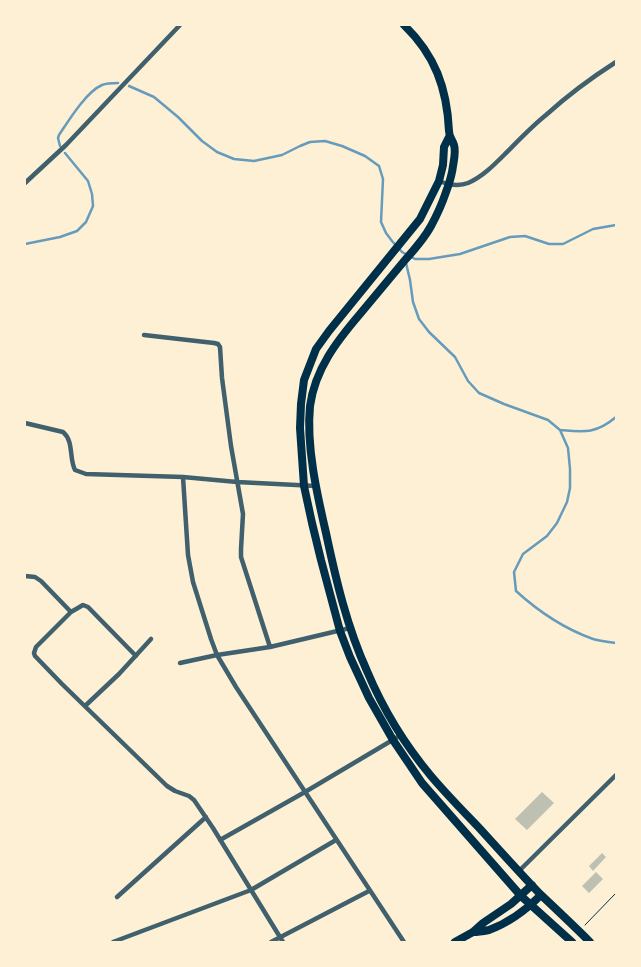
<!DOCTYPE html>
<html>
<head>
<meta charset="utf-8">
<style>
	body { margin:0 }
	#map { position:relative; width:641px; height:967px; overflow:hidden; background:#fdf0d5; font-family:"Source Sans 3",sans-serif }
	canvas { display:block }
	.frame { position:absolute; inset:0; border:26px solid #fdf0d5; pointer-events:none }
</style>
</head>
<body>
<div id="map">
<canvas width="641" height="967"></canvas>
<div class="frame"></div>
</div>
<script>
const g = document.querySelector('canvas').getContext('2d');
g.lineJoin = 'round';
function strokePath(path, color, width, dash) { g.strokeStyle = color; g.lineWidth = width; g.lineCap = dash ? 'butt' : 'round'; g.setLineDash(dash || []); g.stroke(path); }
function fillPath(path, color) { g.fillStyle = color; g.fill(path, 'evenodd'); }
strokePath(new Path2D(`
	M129,86L154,97L178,117L202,141L217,152L234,159L254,161L282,155L300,146L310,142L325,141L342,146L365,156L379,166L383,179L381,222L386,233L392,241L402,252L415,259H429L460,254L510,237L525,236L549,244H563L593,229L616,225
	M60,146L58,138L59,135C69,120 86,92 102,85C107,83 112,83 118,83
	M25,244L60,237L77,231L86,222L93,206L92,194L88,181L65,153
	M406,263L410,280L413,302L419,319L429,332L455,357L468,381L479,393L504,404L548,420L560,430L568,448L570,469V488L567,502L557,523L547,536L523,554L514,572L516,591C538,611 565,629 593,639C600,641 608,642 616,643
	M560,430C584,432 596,434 616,417`), '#669bbc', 2.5);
fillPath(new Path2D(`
	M542,792L554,803L527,830L515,819Z
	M602,853L606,857L593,871L589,866Z
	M596,872L603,879L589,893L582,886Z`), '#bec0b2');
strokePath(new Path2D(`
	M585,925L616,893`), '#003049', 1);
strokePath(new Path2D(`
	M439,181C449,185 458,187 468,183C482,177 494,165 504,155C518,141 531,127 546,115C568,95 591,78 616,62
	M25,183L66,145L180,25
	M144,335L214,343L218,344L220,347L222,378L231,446L243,514L241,549V557L270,647
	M25,423L63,432C74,441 69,459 75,470L86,474L183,477L237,482L316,486
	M183,477L188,555L193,582L211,639L217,655L236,687L404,942
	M25,576L35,577L41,581L71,612
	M136,656L88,607L83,605L71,612L36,647L34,653L35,656L62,684L167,786L175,791L189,796L194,800L213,828L283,942
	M180,663L217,655L270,647L350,628
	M85,706L119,674L151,639
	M220,840L305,792L401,735
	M519,871L616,775
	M117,897L206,817
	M113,942L251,890L336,840
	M271,942L369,891`), '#3f606c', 4.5);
strokePath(new Path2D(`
	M404,25C435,55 447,88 449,131C449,137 452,139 454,145C456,151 454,160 453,166C452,175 449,184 446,192C442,204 437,215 431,226C424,239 414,250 405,260C390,278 375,296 360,314C337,341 315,369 310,406C306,446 317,494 326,533C336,580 347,627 367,671C383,709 405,745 431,776C447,795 465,813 482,831C501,852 520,873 540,894C557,910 574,926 590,942
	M449,137L444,147L443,165L439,181L420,219L329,331L316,349L304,380L301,404L300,428L304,486L312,523L321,560L340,631L350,657L369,698L393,740L422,783L521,896L572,942
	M473,932C478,932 484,931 489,930C508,923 527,909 541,895
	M455,942L473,932L483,923L511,904L532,885`), '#003049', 8);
</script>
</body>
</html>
